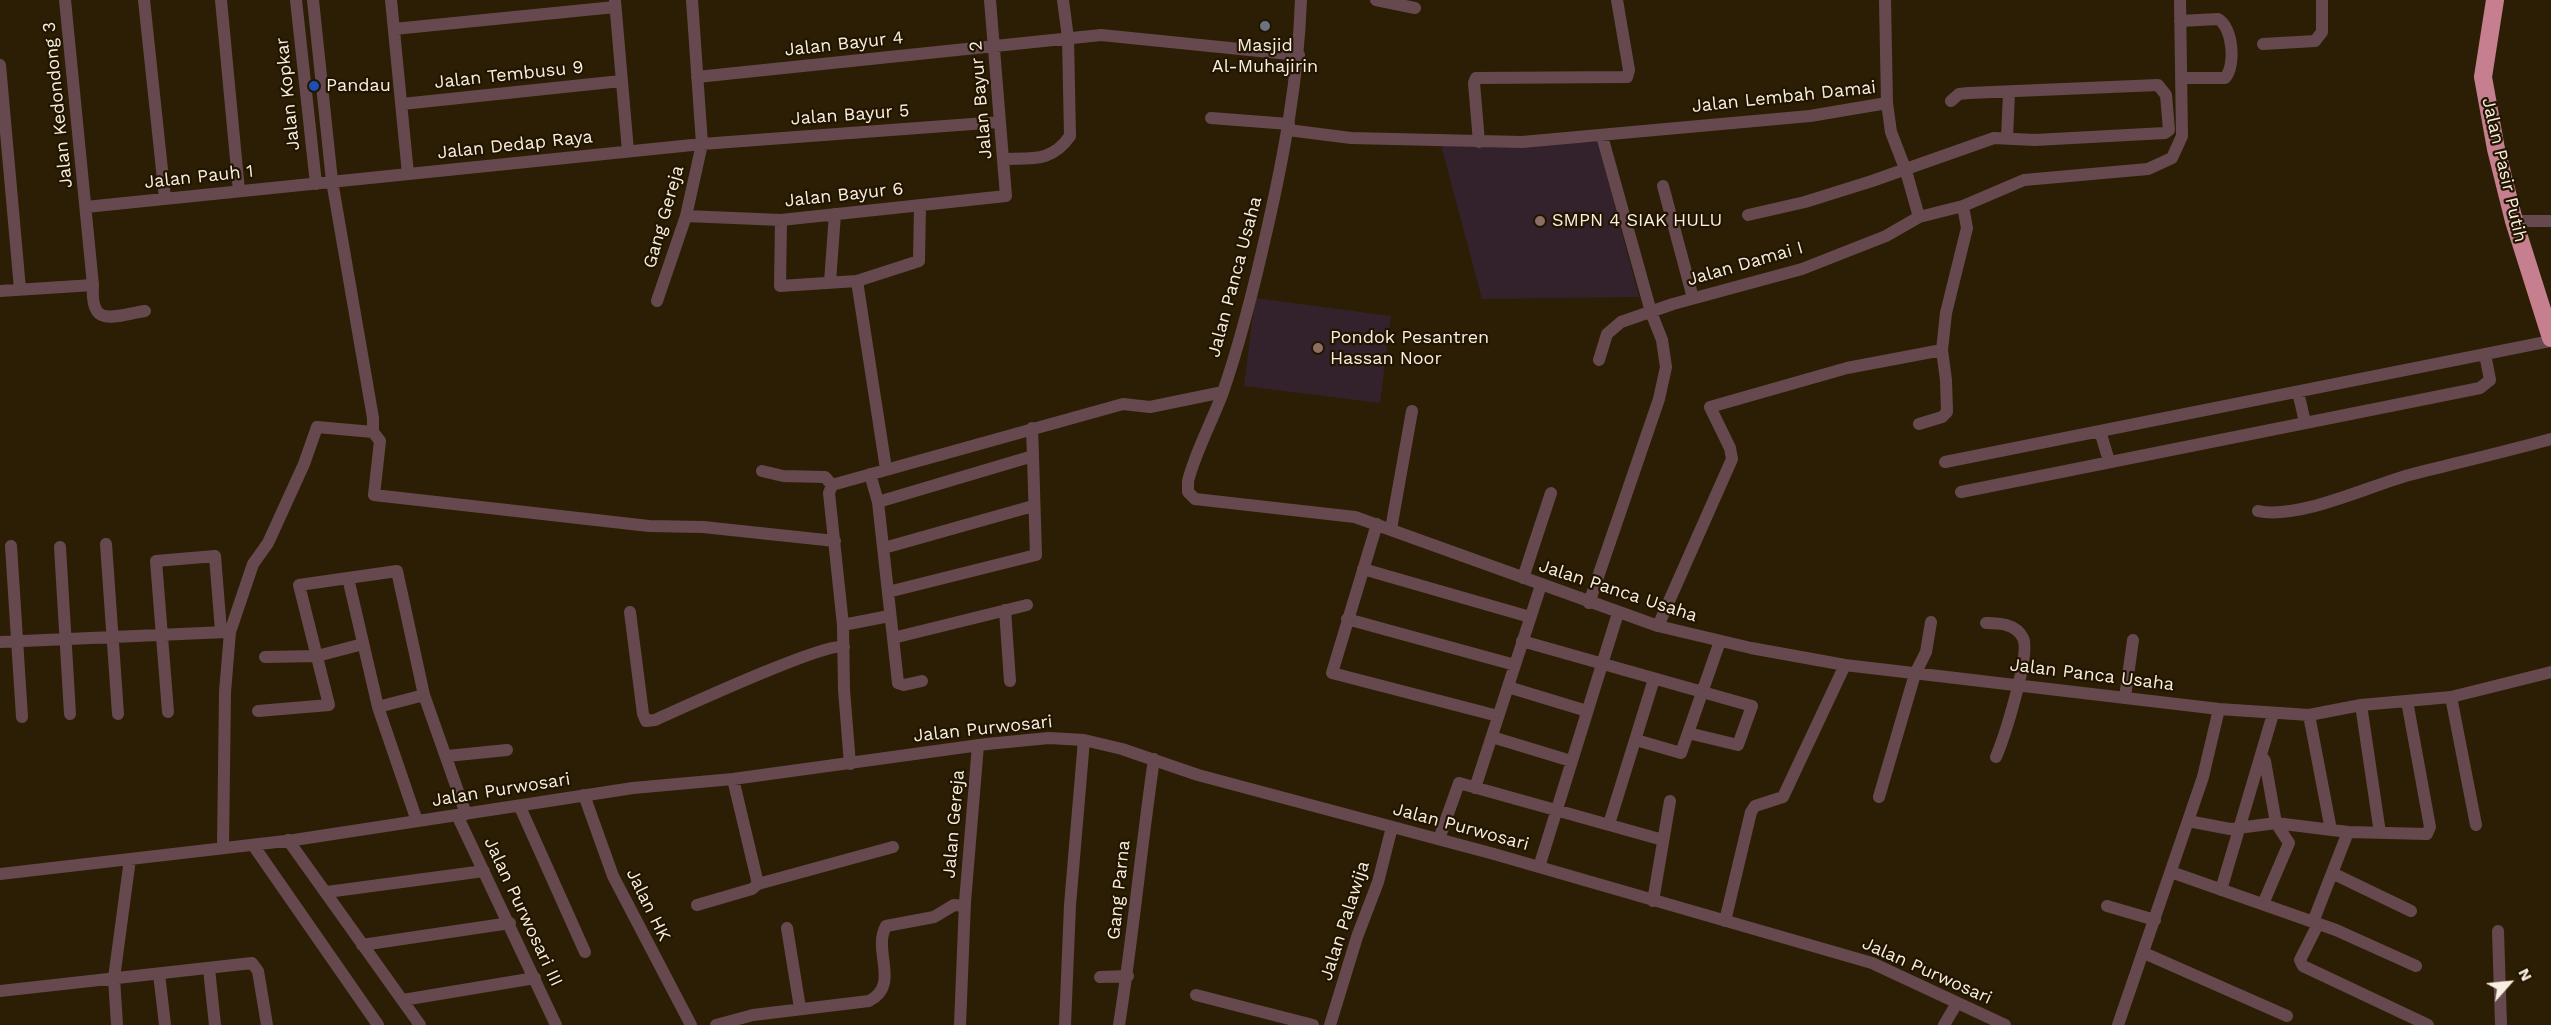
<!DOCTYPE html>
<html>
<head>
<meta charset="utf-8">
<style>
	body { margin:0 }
	#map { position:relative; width:2551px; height:1025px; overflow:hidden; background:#2c1e05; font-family:"Work Sans",sans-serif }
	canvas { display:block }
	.north { position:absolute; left:2479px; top:953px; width:60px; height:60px; -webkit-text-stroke:4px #221500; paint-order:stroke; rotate:63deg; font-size:16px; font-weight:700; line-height:24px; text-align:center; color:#f7eedf }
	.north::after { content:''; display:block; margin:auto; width:21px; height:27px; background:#f7eedf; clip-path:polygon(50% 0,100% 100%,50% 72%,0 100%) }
</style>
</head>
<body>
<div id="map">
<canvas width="2551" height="1025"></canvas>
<div class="north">N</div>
</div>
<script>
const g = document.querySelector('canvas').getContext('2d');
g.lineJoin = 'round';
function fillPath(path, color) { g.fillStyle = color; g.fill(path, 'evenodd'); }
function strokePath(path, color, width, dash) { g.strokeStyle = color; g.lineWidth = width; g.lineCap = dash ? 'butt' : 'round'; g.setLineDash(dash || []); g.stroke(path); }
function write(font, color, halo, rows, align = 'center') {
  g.font = font + ' "Work Sans",sans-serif'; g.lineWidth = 4.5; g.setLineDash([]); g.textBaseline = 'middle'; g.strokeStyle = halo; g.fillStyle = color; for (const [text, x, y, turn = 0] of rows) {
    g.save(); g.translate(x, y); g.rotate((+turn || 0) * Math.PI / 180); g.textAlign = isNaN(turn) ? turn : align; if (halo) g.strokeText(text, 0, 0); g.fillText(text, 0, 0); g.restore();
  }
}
fillPath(new Path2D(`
	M1598,142L1639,297L1482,299L1441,145Z
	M1255,298L1391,316L1380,403L1244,386Z`), '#33222c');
strokePath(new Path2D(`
	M144,0L165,198
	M221,0L239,191
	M296,0L316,184
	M313,0L332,181L373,418V432L380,441L374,495L649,526L703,527L835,541
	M391,0L408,174
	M1301,0C1298,80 1284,156 1266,234C1254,287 1241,340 1223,392C1212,422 1196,450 1188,481V492L1195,499L1355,517L1658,626L1751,648L1845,665L2219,709L2309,715L2361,705L2451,697L2551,672
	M1376,0L1415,8
	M1885,0L1887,103L1891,132L1906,171L1919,217L1963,206L2024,180L2148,169L2172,158L2182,136L2180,0
	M615,1L628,151
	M2180,21L2218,19C2233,27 2236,66 2225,78H2182
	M394,29L615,7
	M2263,44L2315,41L2322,32V0
	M0,65L20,289
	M697,77L1101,35L1299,55
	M402,104L621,81
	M1211,118L1289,124
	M1288,130L1351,138L1522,142L1810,116L1887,103
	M2007,138L2009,93
	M1479,142L1474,83L1476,78L1627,77L1629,70L1617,0
	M1004,159C1033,158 1052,162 1070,136L1068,38L1063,0
	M1663,186L1693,298
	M86,207L702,144L999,122
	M1748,215L1805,202L1872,181L1994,138L2035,140L2165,133L2169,130L2166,95L2158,85L1969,93L1959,94L1951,101
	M686,216L781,220L1006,196L990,0
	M781,220L780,286L857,281
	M2514,221H2551
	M830,282L835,214
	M93,285C90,329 113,316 145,311
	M0,291L93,285L65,0
	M657,301L686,216L702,144L692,0
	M1599,360L1607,334L1621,322L1673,304L1802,269L1886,236L1919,217
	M2298,392L2305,422
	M1919,424L1942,417L1947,412L1946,380L1942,350
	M2100,431L2109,461
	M1945,462L2551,341
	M886,469L857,281L919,261L920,205
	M762,471L783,476L825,477L832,485
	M870,474L878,502L898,683L904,685L922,681
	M1961,492L2480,388L2490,380L2485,354
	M878,502L1033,456L1032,428
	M2258,511C2298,520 2369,486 2409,475C2456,463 2504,452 2551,439
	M1377,524L1332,673L1498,716
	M1391,529L1412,411
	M106,544L118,714
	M11,546L22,717
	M60,547L70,714
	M884,548L1033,506
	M1363,569L1530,617
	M348,578L378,707L424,695
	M1523,578L1551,493
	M888,592L1036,555L1033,456
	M1589,603L1659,399L1666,367L1662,340L1651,312L1602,136
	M1005,610L1010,681
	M630,612L643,714L646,721L655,720C682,708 825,642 844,647
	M1347,619L1515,665
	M1986,623C2000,623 2016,624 2023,638C2031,654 2004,738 1996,757
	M843,625L889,616
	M1658,626L1732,459L1730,448L1710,407L1847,368L1942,350L1946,313L1967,228L1963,206
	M893,638L1027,605
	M1522,641L1752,706L1738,745L1688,733
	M0,642L226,632
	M265,657L317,656L363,644
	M1508,687L1587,711
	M2125,697L2133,640
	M2451,697L2476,825
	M2361,705L2380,833
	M378,707L417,821
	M258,711L329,705L299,585L397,571L424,695L466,814
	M168,712L156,561L215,556L221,631
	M2309,715L2331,830
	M1492,737L1571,761
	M1636,740L1681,753L1720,641
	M2261,755L2265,761L2276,823L2289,843L2263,904
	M447,756L507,750
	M850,764L844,690L843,625L829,493L832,485L1123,404L1150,407L1223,392
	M733,779L758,884
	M1475,788L1541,585
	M584,795L613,876L691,1025
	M1879,797L1915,674L1926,652L1931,622
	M520,807L585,952
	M457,815L556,1025
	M2188,821L2230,829L2276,823L2348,832L2427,834L2430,827L2407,701
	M1609,824L1654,679
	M1439,839L1459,783L1663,840
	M288,840L420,1025
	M253,845L378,1025
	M223,847L225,692L230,632L253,564L268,543L304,464L317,427L373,432
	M1539,867L1618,613
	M2171,872L2336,930L2416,966
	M2332,873L2411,911
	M0,874L294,840L633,788L733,779L987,744L1049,738L1084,740L1122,749L1198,775L1494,854L1872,963L2005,1025
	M2221,890L2273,714
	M327,892L484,871
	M1653,901L1670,801
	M697,905L752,889L758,884L893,847
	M2107,906L2155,920
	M1725,921L1751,812L1755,806L1783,797L1845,665
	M2313,922L2348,832
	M2318,924L2300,960L2303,966L2428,1025
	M787,928L800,1008
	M2498,931L2501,1025
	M362,945L510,923
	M2144,953L2287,1016
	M209,969L215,1025
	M159,974L165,1025
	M1100,977L1128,976
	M0,991L252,963L258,971L267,1025
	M1196,995L1313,1025
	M403,1000L535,978
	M117,1025L114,978L130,859
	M716,1025L753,1015L869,1001C901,985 872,951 886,926L934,917L954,905L965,906
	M960,1025L965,902L978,745
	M1065,1025L1070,905L1084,740
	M1119,1025C1133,937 1141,848 1154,759
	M1330,1025L1357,937L1378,882L1392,827
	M1944,1025L1957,1003
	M2118,1025L2203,777L2219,709`), '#66494f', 12);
strokePath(new Path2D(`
	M2495,0L2483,77L2496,149L2514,221L2551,338`), '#c57f8e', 18);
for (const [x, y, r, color] of [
	[1265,26,6,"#6b7280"],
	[314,86,6,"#1a4fb4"],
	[1540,221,6,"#8d6e63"],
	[1318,348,6,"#8d6e63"]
]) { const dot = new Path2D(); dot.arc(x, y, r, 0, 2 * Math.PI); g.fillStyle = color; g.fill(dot); strokePath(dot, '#221500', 2); }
write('18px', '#f7eedf', '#221500', [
	["Jalan Bayur 4",844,44,-6],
	["Jalan Tembusu 9",509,75,-6],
	["Jalan Kopkar",288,94,-96],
	["Jalan Lembah Damai",1784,97,-6],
	["Jalan Bayur 2",981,100,-95],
	["Jalan Kedondong 3",58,105,-96],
	["Jalan Bayur 5",850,115,-4],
	["Jalan Dedap Raya",515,145,-6],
	["Jalan Pasir Putih",2504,170,77],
	["Jalan Pauh 1",199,177,-6],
	["Jalan Bayur 6",844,195,-6],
	["Gang Gereja",664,217,-74],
	["Jalan Damai I",1745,264,-16],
	["Jalan Panca Usaha",1235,277,-75],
	["Jalan Panca Usaha",1618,591,18],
	["Jalan Panca Usaha",2092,675,7],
	["Jalan Purwosari",983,729,-6],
	["Jalan Purwosari",501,790,-9],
	["Jalan Gereja",954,824,-85],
	["Jalan Purwosari",1461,827,15],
	["Gang Parna",1119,890,-84],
	["Jalan HK",648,905,64],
	["Jalan Purwosari III",523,912,65],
	["Jalan Palawija",1345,921,-72],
	["Jalan Purwosari",1927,971,24]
]);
write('18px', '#f7eedf', '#221500', [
	["Masjid",1265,46,"center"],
	["Al-Muhajirin",1265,67,"center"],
	["Pandau",326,86],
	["SMPN 4 SIAK HULU",1552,221],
	["Pondok Pesantren",1330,338],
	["Hassan Noor",1330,359]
], 'left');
</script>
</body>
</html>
